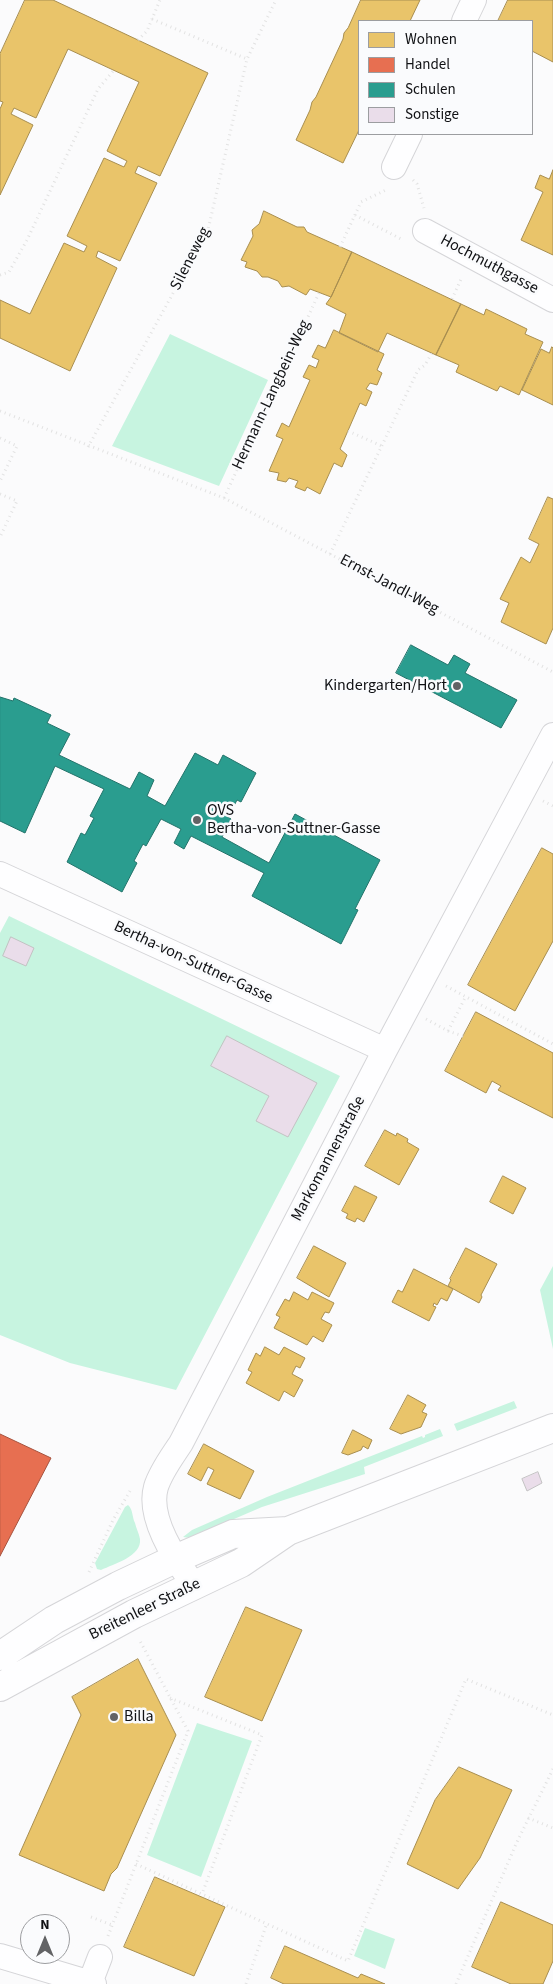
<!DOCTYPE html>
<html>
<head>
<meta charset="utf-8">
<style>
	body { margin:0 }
	#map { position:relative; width:553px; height:1984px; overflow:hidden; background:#fbfbfc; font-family:"Source Sans 3",sans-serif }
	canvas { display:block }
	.legend { position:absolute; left:358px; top:20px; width:175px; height:115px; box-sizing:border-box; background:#fafbfd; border:1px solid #9c9da0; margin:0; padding:6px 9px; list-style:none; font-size:15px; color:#101114 }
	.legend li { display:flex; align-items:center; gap:10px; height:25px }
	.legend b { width:25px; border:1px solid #9c9da0 }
	.north { position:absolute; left:20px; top:1914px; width:50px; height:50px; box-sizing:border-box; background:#fafbfd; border:1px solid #9c9da0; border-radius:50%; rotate:0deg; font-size:14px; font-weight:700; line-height:20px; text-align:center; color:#101114 }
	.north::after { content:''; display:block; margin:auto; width:18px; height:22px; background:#626365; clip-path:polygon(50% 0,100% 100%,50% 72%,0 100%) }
</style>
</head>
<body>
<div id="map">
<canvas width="553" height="1984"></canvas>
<ul class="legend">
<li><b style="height:14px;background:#e9c46a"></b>Wohnen</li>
<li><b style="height:14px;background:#e76f51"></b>Handel</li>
<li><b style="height:14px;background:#2a9d8f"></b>Schulen</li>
<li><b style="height:14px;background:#eaddea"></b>Sonstige</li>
</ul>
<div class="north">N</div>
</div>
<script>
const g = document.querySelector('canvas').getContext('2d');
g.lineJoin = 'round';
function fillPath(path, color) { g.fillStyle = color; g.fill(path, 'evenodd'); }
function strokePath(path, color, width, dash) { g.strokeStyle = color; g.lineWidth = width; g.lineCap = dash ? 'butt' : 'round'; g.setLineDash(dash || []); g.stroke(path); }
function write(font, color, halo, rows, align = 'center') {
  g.font = font + ' "Source Sans 3",sans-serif'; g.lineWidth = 5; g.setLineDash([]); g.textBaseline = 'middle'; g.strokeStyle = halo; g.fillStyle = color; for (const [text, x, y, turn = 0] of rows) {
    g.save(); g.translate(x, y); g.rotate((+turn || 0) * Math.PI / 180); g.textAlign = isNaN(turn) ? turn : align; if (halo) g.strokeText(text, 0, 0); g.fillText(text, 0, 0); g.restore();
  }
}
fillPath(new Path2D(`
	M170,334L268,380L219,486L112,446Z
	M9,916L340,1076L176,1390L70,1363L0,1335V933Z
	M553,1266V1349L540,1290Z
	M514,1401L517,1408L457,1431L454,1424Z
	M440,1429L443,1436L364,1467L365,1474L262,1507L190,1538L183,1537L192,1530L267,1497L422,1436L423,1438L425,1437V1435Z
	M128,1505C133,1509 132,1517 135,1523C136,1528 139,1533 140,1539C142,1556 114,1564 101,1570L97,1569L95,1563L125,1507Z
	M197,1723L252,1741L201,1877L147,1855Z
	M365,1928L395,1939L385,1969L354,1956Z`), '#c7f4e0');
const homes = new Path2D(`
	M25,0H53L208,73L160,176L138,166L135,173L157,183L120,261L98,251L96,257L117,268L70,371L0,338V300L30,314L64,243L84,252L87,246L67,236L104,158L124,167L127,161L107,151L139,82L68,49L36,118L14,108L11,114L33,125L0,195V109L3,102L0,101V54Z
	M361,0H420L410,21H359V130L343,163L296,140L310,110L312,102L316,97L343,39L344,33L348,28Z
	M508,0H553V62L532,51V21H498Z
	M553,170V255L521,240L543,192L535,188L540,175L549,179Z
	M264,211L297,227H304L307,232L352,252L331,297L310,289L306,295L289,286L282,287L278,281L268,277H262L257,271L245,267L247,262L241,260L253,236L252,230L259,224Z
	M352,252L461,304L436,355L387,333L378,352L339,333L346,314L326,304L331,297Z
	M461,304L484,315L486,309L527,329L525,334L543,342L519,395L500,386L497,391L456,372L459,365L436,355Z
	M334,330L384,354L377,370L382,373L377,385L370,383L366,389L372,392L366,406L360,403L340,449L347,455L342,467L334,463L320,494L307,487L305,491L295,487L298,481L289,478L286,482L277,480L279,473L269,471L283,439L276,436L282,423L289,427L310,380L303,377L309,365L316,368L319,360L312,357L318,345L325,348Z
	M552,347L553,348V405L522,390L541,349L549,353Z
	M548,497L553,499V628L546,644L501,622L509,603L500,599L521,557L530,563L539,544L529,539Z
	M542,848L553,854V941L515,1011L468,985Z
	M476,1012L553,1053V1118L498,1090L501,1086L492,1081L486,1093L445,1071Z
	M385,1130L396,1136L397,1133L408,1139L407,1142L419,1149L399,1185L365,1166Z
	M503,1176L526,1188L513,1214L490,1202Z
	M355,1186L377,1197L364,1222L357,1218L355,1222L346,1218L348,1214L342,1211Z
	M314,1246L346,1263L329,1297L297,1278Z
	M466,1248L497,1264L481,1295L482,1297L479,1303L448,1286L451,1280L450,1279Z
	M414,1269L453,1289L447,1301L441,1298L437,1305L434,1303L433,1306L436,1307L429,1321L392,1302L398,1290L402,1292Z
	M294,1292L308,1300L312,1292L334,1303L329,1313L325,1312L321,1319L332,1325L323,1342L313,1336L307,1345L274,1328L280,1317L276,1315L285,1299L289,1301Z
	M265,1347L279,1355L284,1347L305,1358L300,1368L296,1366L292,1374L303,1380L294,1397L284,1391L279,1401L246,1383L252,1372L248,1370L256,1353L260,1356Z
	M408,1395L426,1405L422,1412L427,1414L421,1427L401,1434L390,1429Z
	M353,1430L372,1440L368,1449L363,1446L361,1450L348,1455L342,1453Z
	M204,1444L254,1471L240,1499L207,1484L214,1470L208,1467L201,1481L188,1474Z
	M246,1607L302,1630L262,1721L205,1697Z
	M138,1659L176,1735L117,1868L111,1874L104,1891L19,1855L81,1715L72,1697Z
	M459,1767L512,1790L480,1858L458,1889L407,1864L435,1800Z
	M155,1877L225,1907L194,1976L124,1947Z
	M501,1902L553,1925V1961L543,1984H511L472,1967Z
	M285,1946L358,1978L361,1974L385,1984H284L271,1978Z`);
fillPath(homes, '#e9c46a');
strokePath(homes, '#a88e50', 1);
const shops = new Path2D(`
	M0,1434L51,1458L0,1556Z`);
fillPath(shops, '#e76f51');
strokePath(shops, '#a6533f', 1);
const schools = new Path2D(`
	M411,645L448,665L454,655L470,664L465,673L517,700L501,728L396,673Z
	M0,697L13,701L14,698L51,715L47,723L70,734L59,755L130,789L139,772L154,780L147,796L165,806L195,753L218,765L223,755L256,773L241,802L237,800L228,817L231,819L222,837L269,863L295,814L380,860L355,909L358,910L341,944L252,896L264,873L191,836L184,849L174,843L181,829L161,819L146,846L143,844L134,861L137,863L122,892L67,862L81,833L85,835L94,818L90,816L104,789L55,766L25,833L0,821Z`);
fillPath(schools, '#2a9d8f');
strokePath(schools, '#22736a', 1);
const building = new Path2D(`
	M11,937L34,948L26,966L3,956Z
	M227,1036L317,1083L288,1137L256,1121L269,1096L211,1066Z
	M538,1472L542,1483L527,1491L522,1479Z`);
fillPath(building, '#eaddea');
strokePath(building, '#c3c2c3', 1);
const minor = new Path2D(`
	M464,21L474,0
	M394,167L410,134
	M425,231L553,300
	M0,874L385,1050
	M194,1585C176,1561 147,1518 156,1487C161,1471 172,1457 181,1443L385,1050L553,735
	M0,1956L94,1984
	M90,1983L100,1957`);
const major = new Path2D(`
	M0,1656L54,1620L118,1586L175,1559L233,1534L288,1531
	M0,1687L134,1614L241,1563L288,1531L553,1428`);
strokePath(minor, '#d5d5d8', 26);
strokePath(major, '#d5d5d8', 30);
strokePath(new Path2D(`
	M152,19L247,59
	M138,40L147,31L160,0
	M413,180L417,184L424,208
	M355,215L403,240
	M340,247L361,202L388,189
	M0,275L9,272L27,240L98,89L114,70
	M452,299L462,277
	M0,411L224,498L553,672
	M348,431L382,446
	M0,438L17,446L0,481
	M88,447L208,230L247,59L276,0
	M0,494L17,501L0,537
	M224,498L319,293
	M330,554L418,370L425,365L432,353
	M543,801L553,806
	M446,986L553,1044
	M426,1019L448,1031L463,1036
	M448,1031L466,996
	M89,1572L113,1520L130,1491
	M170,1698L262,1735L202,1894
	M528,1818L553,1828
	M136,1864L348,1961L466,1679L553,1715
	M91,1917L112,1925
	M108,1936L188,1731L139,1639
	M246,1984L267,1923
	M456,1984L516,1844L553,1769`), '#e2e2e2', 3, [1, 4]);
strokePath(minor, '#fefeff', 24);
strokePath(major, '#fefeff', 28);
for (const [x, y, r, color] of [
	[457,686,5,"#626365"],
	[197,820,5,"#626365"],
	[114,1717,5,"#626365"]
]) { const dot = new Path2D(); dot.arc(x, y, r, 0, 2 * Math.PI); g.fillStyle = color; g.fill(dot); strokePath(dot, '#fafbfd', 2); }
write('16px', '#101114', '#fafbfd', [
	["Sileneweg",191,259,-63],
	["Hochmuthgasse",489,265,28],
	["Hermann-Langbein-Weg",272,395,-65],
	["Ernst-Jandl-Weg",389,585,28],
	["Bertha-von-Suttner-Gasse",193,963,25],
	["Markomannenstraße",329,1159,-62],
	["Breitenleer Straße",145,1610,-26]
]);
write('16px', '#101114', '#fafbfd', [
	["Kindergarten/Hort",447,686,"right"],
	["OVS",207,811],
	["Bertha-von-Suttner-Gasse",207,829],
	["Billa",124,1717]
], 'left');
</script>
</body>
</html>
